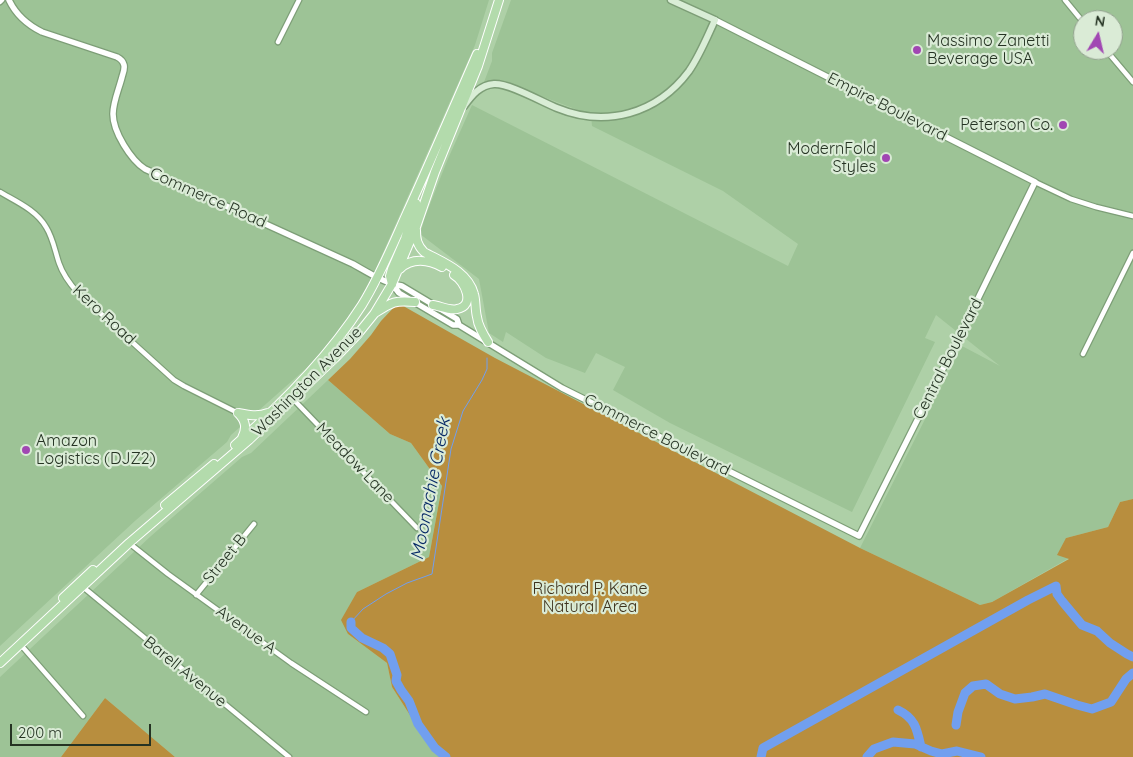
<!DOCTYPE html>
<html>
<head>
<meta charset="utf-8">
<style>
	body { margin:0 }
	#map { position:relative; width:1133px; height:757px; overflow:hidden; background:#aed0a7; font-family:Quicksand,sans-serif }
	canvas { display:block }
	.north { position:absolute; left:1073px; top:10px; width:50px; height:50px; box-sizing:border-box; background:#daebd6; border:1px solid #92a18e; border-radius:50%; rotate:9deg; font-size:14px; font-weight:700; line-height:20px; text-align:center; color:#253323 }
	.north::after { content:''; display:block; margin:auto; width:18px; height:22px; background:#a147b3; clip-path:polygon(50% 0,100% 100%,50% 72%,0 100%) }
	.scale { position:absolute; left:10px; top:724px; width:141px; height:22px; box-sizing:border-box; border:2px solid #253323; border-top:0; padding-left:6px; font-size:15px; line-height:18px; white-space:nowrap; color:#253323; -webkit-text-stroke:4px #daebd6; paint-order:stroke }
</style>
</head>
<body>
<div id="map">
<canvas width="1133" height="757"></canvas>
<div class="north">N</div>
<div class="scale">200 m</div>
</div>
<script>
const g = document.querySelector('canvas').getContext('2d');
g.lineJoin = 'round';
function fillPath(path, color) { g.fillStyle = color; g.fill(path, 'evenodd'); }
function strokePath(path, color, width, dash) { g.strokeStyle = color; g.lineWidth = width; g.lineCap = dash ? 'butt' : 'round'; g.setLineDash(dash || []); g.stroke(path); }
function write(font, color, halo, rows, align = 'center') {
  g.font = font + ' Quicksand,sans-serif'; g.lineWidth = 4.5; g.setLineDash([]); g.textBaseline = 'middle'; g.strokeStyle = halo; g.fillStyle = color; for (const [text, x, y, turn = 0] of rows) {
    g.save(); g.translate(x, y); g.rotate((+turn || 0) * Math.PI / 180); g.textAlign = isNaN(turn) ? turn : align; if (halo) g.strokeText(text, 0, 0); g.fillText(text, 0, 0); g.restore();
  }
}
fillPath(new Path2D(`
	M0,0H489L475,45L378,264L368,286L347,322L319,357L231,435L227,442L136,520L0,646Z
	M511,0H1133V499L1120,502L1108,527L1066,538L1069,558L992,602L980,605L860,548L962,346L1000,366L936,315L925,338L935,342L852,512L670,423L613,390L625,367L596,353L585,373L546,358L506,332L503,342L489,333L479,279L420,234L425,217L447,161L472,105L788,266L798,244L723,191L592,126L591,115L504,82L481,90L492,61V53ZM1083,20H1113V50H1083Z
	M328,380L390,434L411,443L442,486L429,557L357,592L348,634L387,663L392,687L422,734L448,757H175L105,698L61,757H0V677L151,536L242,457L251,453Z`), '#9dc396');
fillPath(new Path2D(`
	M398,303L495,358L860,548L980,605L992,602L1069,559L1057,555L1066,538L1108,527L1120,502L1133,499V757H446L435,748L429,740L422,734L392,687L387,663L348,634L341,620L357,592L429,557L442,486L411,443L390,434L328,380L350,359L371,335L381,321Z
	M105,698L175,757H61Z`), '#b88e3e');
strokePath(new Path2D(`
	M351,622L363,609L386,594L407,583L432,574L451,449L463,411L482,380L487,369V358`), '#719fef', 1);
strokePath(new Path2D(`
	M351,622V628L362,638L383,648L390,654L397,675L396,681L401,690L409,701L418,724L435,748L446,757
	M898,710C915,718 917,729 921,747
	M956,725L958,712L965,693L973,686L986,684L1000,694L1015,699L1032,697L1045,694L1077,705L1092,709L1111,702L1126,679L1133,673
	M761,757L763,748L1028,600L1056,586L1057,594L1062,601L1082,625L1097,631L1110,643L1127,654L1133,657
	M867,757L874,749L893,742L915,744L931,751L942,754L957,751L981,757`), '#719fef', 9);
const minor = new Path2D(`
	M1065,0L1083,22
	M0,2L2,0
	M278,42L299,0
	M1106,50L1133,82
	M1035,182L1071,199L1096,207L1133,216
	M0,192C17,202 36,210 46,227C53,238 55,251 59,263C63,275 70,284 78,293L174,380L184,386L238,413
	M1083,354L1133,253
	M293,399L417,528
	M129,543L168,574L291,663L366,712
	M83,587L289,757
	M196,595L254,524
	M20,644L83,716`);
const tertiary = new Path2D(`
	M9,0C16,15 28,25 42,32L117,57C121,59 123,61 124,65C125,69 123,73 122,77C119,89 113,102 113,114C113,132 131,160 145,169L353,264C369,273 384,283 402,286L457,319L459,325
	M392,284L399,293L453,325H459L562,388L859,536L967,321L1035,182L715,20`);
const secondary = new Path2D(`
	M464,106C472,95 480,85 494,84C509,83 542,102 557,108C606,128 657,114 689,71C700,55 707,37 715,20L671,0`);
const primary = new Path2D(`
	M416,230C416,239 417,245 424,252C442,262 468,271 474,294C476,301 475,309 477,317C478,326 483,334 488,342
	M400,269C412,257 429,260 442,267
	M392,284L390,276L392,269L405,239L416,203
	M433,305C440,306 450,311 457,309C476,306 465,281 454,275
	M375,313C392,302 395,300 415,302
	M238,413C248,415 258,417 268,413
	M238,413C246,421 247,428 242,438
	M235,445C282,404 328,358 362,305C380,276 393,244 407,213C431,160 454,107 477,54
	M165,505L214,464
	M63,598L93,570
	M0,663L129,543L249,440L335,358L357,335L374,314L392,284L416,227L435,172L478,66L499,0`);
strokePath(minor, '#7d9e77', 7);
strokePath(tertiary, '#7d9e77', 8);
strokePath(secondary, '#7d9e77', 9);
strokePath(primary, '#fff', 10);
strokePath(minor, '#fff', 4.5);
strokePath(tertiary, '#fff', 5.5);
strokePath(secondary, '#d9edd6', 6);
strokePath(primary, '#b3dbac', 8);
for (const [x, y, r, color] of [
	[917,50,5,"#a147b3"],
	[1063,125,5,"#a147b3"],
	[886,158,5,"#a147b3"],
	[26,450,5,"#a147b3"]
]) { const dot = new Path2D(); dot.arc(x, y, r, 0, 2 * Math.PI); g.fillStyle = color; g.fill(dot); strokePath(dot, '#daebd6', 2); }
write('16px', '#253323', '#daebd6', [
	["Massimo Zanetti",927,41],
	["Beverage USA",927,59],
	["Peterson Co.",1053,125,"right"],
	["ModernFold",876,149,"right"],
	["Styles",876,167,"right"],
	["Amazon",36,441],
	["Logistics (DJZ2)",36,459]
], 'left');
write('16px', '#253323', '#daebd6', [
	["Empire Boulevard",887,107,27],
	["Commerce Road",208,198,24],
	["Kero Road",104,315,43],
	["Central Boulevard",948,359,-63],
	["Washington Avenue",307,382,-45],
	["Commerce Boulevard",657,435,27],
	["Meadow Lane",355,463,46],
	["Street B",225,559,-51],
	["Avenue A",246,630,36],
	["Barell Avenue",185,672,39]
]);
write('16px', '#3e321d', '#daebd6', [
	["Richard P. Kane",590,589],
	["Natural Area",590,607]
]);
write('italic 18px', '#062966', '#daebd6', [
	["Moonachie Creek",431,489,-79]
]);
</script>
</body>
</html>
